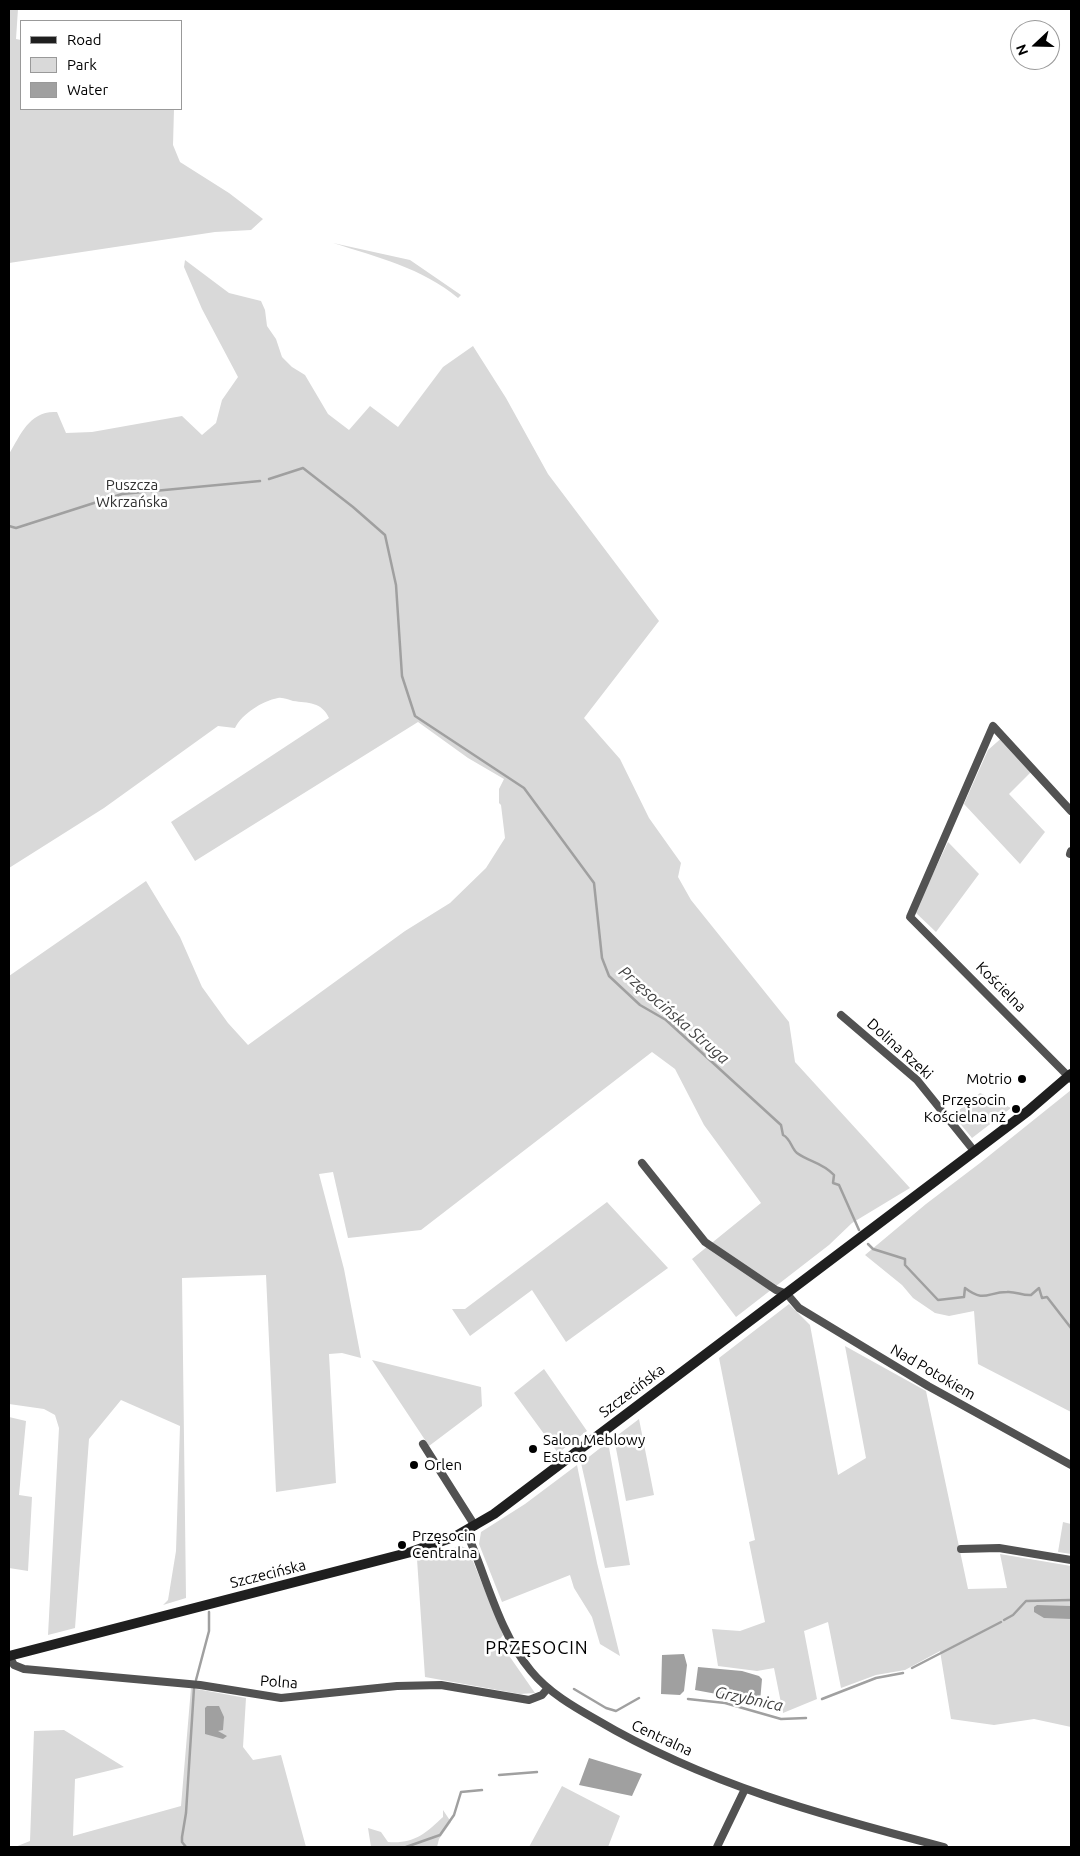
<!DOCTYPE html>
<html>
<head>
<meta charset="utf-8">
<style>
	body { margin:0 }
	#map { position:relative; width:1080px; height:1856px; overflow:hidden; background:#fff; font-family:Ubuntu,sans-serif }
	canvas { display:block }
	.frame { position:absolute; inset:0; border:10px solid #000; pointer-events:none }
	.legend { position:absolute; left:20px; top:20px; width:162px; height:90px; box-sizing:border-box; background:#fff; border:1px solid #999; margin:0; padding:6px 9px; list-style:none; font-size:15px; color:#000 }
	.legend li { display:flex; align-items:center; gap:10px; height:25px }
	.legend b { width:25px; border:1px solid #999 }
	.north { position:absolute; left:1010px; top:20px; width:50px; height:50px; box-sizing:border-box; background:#fff; border:1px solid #999; border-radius:50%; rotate:249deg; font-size:14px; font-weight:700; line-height:20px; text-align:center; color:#000 }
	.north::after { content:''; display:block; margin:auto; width:18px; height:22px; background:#000; clip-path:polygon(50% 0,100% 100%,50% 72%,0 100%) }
</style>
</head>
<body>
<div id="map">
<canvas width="1080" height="1856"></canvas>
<div class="frame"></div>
<ul class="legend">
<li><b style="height:6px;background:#1f1f1f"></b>Road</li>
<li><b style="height:14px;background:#d9d9d9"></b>Park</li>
<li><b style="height:14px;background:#a0a0a0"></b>Water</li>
</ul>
<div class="north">N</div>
</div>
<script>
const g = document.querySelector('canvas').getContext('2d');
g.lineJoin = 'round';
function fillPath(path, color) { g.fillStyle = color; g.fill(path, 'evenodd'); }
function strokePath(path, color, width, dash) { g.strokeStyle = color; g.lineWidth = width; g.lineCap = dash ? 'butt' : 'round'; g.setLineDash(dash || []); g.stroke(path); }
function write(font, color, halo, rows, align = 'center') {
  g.font = font + ' Ubuntu,sans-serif'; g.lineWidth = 5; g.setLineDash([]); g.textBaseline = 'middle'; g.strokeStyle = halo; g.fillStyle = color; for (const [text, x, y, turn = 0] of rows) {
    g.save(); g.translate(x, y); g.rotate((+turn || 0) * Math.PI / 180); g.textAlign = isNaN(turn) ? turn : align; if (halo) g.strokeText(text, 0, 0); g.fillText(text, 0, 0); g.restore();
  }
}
fillPath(new Path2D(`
	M9,9H18L16,39L21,40V109H174L173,145L180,162L229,193L263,219L251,230L215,232L9,263Z
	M333,243L410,260L461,295L458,298C422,268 377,257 333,243Z
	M185,260L229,293L261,301L265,310L267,326L276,339L282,357L292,367L305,375L328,414L349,430L370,406L398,427L443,367L473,346L506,398L548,474L659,621L584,718L620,759L649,818L681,863L678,877L691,900L789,1022L795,1062L910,1188L852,1223L829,1245L736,1317L692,1259L761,1203L704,1125L675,1069L652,1052L421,1230L348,1238L333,1172L319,1174L344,1269L361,1358L342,1353L329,1354L336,1483L276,1492L266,1275L182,1278L186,1598L163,1605L168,1600L176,1551L180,1426L121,1400L89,1439L75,1628L48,1635L59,1428L55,1415L44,1409L9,1404V976L146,881L180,937L202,987L228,1023L248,1045L405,931L450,903L486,868L505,838L501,805L499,803V789L504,779L468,758L418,722L195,861L171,822L329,718C322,702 308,703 293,701C289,700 283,697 278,698C262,701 242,714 235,728L218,726L104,808L9,868V454C21,434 30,410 57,412L66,433L92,432L182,416L202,435L216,423L222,400L238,377L202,309L184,267Z
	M1005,735L1035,768L1009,794L1045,832L1020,864L964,804L988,750Z
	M948,842L979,874L936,932L915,912Z
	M1071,1090V1412L978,1364L974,1311L949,1316L935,1313L913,1298L902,1285L865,1255L926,1204L980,1163Z
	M980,1093L1011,1108L972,1138L953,1115Z
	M607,1202L668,1268L566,1342L532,1290L470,1336L452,1309H465Z
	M789,1304L810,1325L838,1475L866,1458L845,1346L926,1391L968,1589L1007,1588L1000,1554L1071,1566V1727L1034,1719L994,1725L951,1719L940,1651L905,1670L876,1675L841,1688L828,1622L804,1631L817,1699L783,1713L774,1668L757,1671L718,1666L712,1629L740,1631L765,1622L749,1542L755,1540L719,1358Z
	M372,1360L481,1387L482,1406L429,1446Z
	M544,1369L587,1431L558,1453L514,1393Z
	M9,1417L26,1421L19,1495L32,1497L28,1571L9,1568Z
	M639,1419L654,1495L626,1501L614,1438Z
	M608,1442L630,1565L605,1568L581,1463Z
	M577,1465L597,1563L620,1656L600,1644L592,1617L574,1588L570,1575L502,1602L479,1544L481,1532L525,1504Z
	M1063,1522L1071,1524V1554L1058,1552Z
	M461,1546L468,1549L503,1635L500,1639L503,1647L535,1693L520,1694L425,1677L417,1559Z
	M191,1688L246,1698L243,1747L253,1760L281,1755L306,1847H15L30,1841L34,1731L64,1730L124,1767L75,1779L73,1836L181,1806Z
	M562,1786L620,1816L608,1847H529Z
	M443,1810L451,1822L439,1839L437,1847H371L368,1828L381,1832L388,1842C414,1844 425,1834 443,1817Z`), '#d9d9d9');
fillPath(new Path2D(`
	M1037,1605L1071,1606V1619L1044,1618L1034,1612V1607Z
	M684,1654L687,1665L684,1691L680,1695L661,1694L662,1655Z
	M698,1667L742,1671L759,1676L762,1679L760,1702L695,1690Z
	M207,1706H219L224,1717L223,1730L218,1731L227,1736L223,1739L205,1734V1708Z
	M589,1758L642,1774L632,1796L579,1785Z`), '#a0a0a0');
strokePath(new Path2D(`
	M269,479L303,468L353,507L385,535L396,585L402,676L415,716L524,788L594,883L602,958L609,976L640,1005L666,1020L781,1125L783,1135C791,1139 791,1148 797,1153C809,1162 822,1162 834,1175L833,1183L839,1185L859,1230
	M9,526L16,528L122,494L260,481
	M868,1244L873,1249L905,1259V1265L938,1300L964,1297L965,1288C985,1303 987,1292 1007,1292C1015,1291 1023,1296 1031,1295L1039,1288L1042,1298L1047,1297L1071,1328
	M1004,1620L1013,1615L1026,1601L1071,1600
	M912,1668L1001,1622
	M196,1680L209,1631V1612
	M574,1689L606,1708L616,1711L639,1698
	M688,1699L725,1703L781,1719L806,1718
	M822,1699L876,1678L903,1673
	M499,1775L537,1772
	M186,1847L182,1842V1837L186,1813L194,1688
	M406,1847L440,1835L454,1815L461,1792L482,1790`), '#a0a0a0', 2.5);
strokePath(new Path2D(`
	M1071,811L993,726L910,917L1071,1079
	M1070,854L1071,851
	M841,1015L917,1080L975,1152
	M642,1163L705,1242L776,1290L787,1294L799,1308L928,1386L1071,1465
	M423,1444L475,1526
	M466,1531C487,1578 498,1631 531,1671C548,1692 574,1707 597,1720C705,1784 824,1816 944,1847
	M961,1549L999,1548L1071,1560
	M9,1656L14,1665L24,1669L200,1685L281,1698L397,1686L441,1685L529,1700L542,1695L548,1688
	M717,1847L745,1789`), '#525252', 8);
strokePath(new Path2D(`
	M9,1656L411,1552L456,1536L494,1514L1028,1111L1071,1074`), '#1f1f1f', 10);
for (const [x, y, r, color] of [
	[1022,1079,5,"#000"],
	[1016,1109,5,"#000"],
	[533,1449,5,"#000"],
	[414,1465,5,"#000"],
	[402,1545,5,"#000"]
]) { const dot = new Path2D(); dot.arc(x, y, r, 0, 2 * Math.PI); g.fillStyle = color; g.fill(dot); strokePath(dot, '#fff', 2); }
write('15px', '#303030', '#fff', [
	["Puszcza",132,485],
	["Wkrzańska",132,502]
]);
write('15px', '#000', '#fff', [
	["Kościelna",1001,987,45],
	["Dolina Rzeki",900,1049,42],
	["Nad Potokiem",933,1372,30],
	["Szczecińska",632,1391,-37],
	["Szczecińska",268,1574,-14],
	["Polna",279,1682,4],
	["Centralna",662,1738,25]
]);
write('15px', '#000', '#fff', [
	["Motrio",1012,1079,"right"],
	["Przęsocin",1006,1100,"right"],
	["Kościelna nż",1006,1117,"right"],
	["Salon Meblowy",543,1440],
	["Estaco",543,1457],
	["Orlen",424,1465],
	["Przęsocin",412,1536],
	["Centralna",412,1553]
], 'left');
write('italic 16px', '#414141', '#fff', [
	["Przęsocińska Struga",674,1015,41],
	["Grzybnica",749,1699,12]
]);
g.letterSpacing = '1px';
write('18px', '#000', '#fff', [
	["PRZĘSOCIN",537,1648]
]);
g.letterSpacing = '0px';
</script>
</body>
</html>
